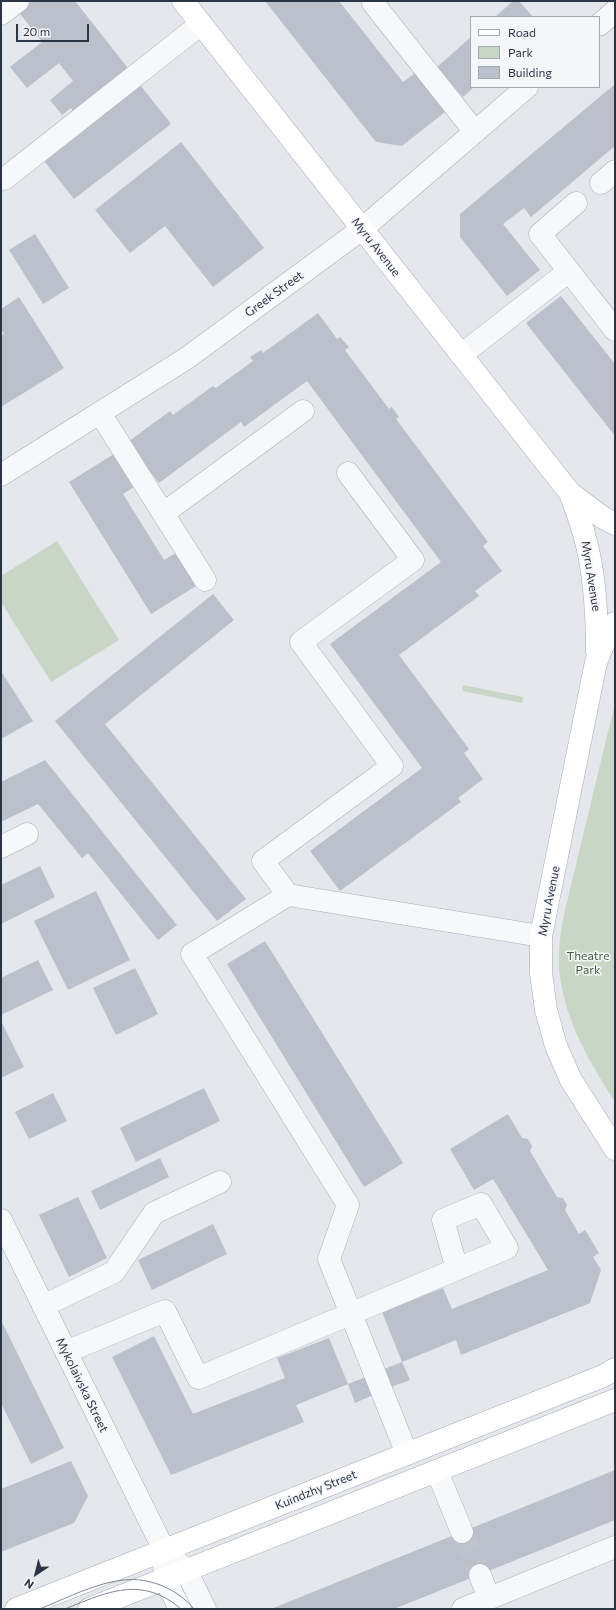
<!DOCTYPE html>
<html>
<head>
<meta charset="utf-8">
<style>
	body { margin:0 }
	#map { position:relative; width:616px; height:1610px; overflow:hidden; background:#e4e7ec; font-family:Commissioner,sans-serif }
	canvas { display:block }
	.frame { position:absolute; inset:0; border:2px solid #2b3445; pointer-events:none }
	.legend { position:absolute; left:470px; top:16px; width:130px; height:72px; box-sizing:border-box; background:#f4f6f9; border:1px solid #a4a8b1; margin:0; padding:5px 7px; list-style:none; font-size:12px; color:#2b3445 }
	.legend li { display:flex; align-items:center; gap:8px; height:20px }
	.legend b { width:20px; border:1px solid #a4a8b1 }
	.north { position:absolute; left:16px; top:1554px; width:40px; height:40px; -webkit-text-stroke:3px #f4f6f9; paint-order:stroke; rotate:215deg; font-size:11px; font-weight:700; line-height:16px; text-align:center; color:#2b3445 }
	.north::after { content:''; display:block; margin:auto; width:14px; height:18px; background:#2b3445; clip-path:polygon(50% 0,100% 100%,50% 72%,0 100%) }
	.scale { position:absolute; left:16px; top:24px; width:73px; height:18px; box-sizing:border-box; border:2px solid #2b3445; border-top:0; padding-left:5px; font-size:12px; line-height:14px; white-space:nowrap; color:#2b3445; -webkit-text-stroke:3px #f4f6f9; paint-order:stroke }
</style>
</head>
<body>
<div id="map">
<canvas width="616" height="1610"></canvas>
<div class="frame"></div>
<ul class="legend">
<li><b style="height:5px;background:#fff"></b>Road</li>
<li><b style="height:11px;background:#c9d6c5"></b>Park</li>
<li><b style="height:11px;background:#bbc0ca"></b>Building</li>
</ul>
<div class="north">N</div>
<div class="scale">20 m</div>
</div>
<script>
const g = document.querySelector('canvas').getContext('2d');
g.lineJoin = 'round';
function fillPath(path, color) { g.fillStyle = color; g.fill(path, 'evenodd'); }
function strokePath(path, color, width, dash) { g.strokeStyle = color; g.lineWidth = width; g.lineCap = dash ? 'butt' : 'round'; g.setLineDash(dash || []); g.stroke(path); }
function write(font, color, halo, rows, align = 'center') {
  g.font = font + ' Commissioner,sans-serif'; g.lineWidth = 3; g.setLineDash([]); g.textBaseline = 'middle'; g.strokeStyle = halo; g.fillStyle = color; for (const [text, x, y, turn = 0] of rows) {
    g.save(); g.translate(x, y); g.rotate((+turn || 0) * Math.PI / 180); g.textAlign = isNaN(turn) ? turn : align; if (halo) g.strokeText(text, 0, 0); g.fillText(text, 0, 0); g.restore();
  }
}
fillPath(new Path2D(`
	M57,541L119,640L51,682L1,602V576Z
	M463,685L523,697L522,703L462,691Z
	M615,703V1102C589,1061 563,1018 559,968C558,949 561,929 565,910Z`), '#c9d6c5');
fillPath(new Path2D(`
	M30,1H75L131,72L76,116L71,108L62,115L50,100L73,81L59,63L27,88L10,67L42,42L18,11Z
	M265,1H339L403,82L415,73L445,112L402,146L376,142Z
	M513,1H519L533,17H495Z
	M471,37V87H474L463,97L437,67Z
	M137,81L171,124L74,199L41,157Z
	M615,84V146L531,217L524,208L503,224L540,270L507,296L460,237V214Z
	M181,142L264,248L213,287L165,226L130,253L95,210Z
	M35,234L69,288L43,304L9,250Z
	M561,296L615,364V436L526,323Z
	M19,297L64,368L1,407V336L4,334L1,329V309Z
	M318,313L337,339L340,337L349,347L345,350L389,409L392,407L399,417L396,419L488,542L483,546L502,571L475,591L479,596L399,655L469,749L464,753L483,779L458,798L461,802L340,891L310,851L422,768L330,644L441,562L307,381L244,427L241,422L159,483L128,442L170,411L173,415L213,386L216,388L253,361L250,357L261,350L263,353Z
	M114,454L134,487L123,494L164,560L176,553L196,586L151,614L69,482Z
	M213,594L234,620L105,724L246,899L217,921L55,721Z
	M1,671L33,721L1,739Z
	M45,760L177,925L158,940L88,853L82,858L38,804L1,822V782Z
	M40,866L55,897L1,924V885Z
	M96,891L130,960L68,990L34,921Z
	M265,941L403,1163L364,1187L227,964Z
	M38,960L53,990L1,1015V978Z
	M135,968L158,1014L116,1035L93,988Z
	M1,1021L24,1067L1,1078Z
	M204,1088L220,1121L136,1162L120,1128Z
	M53,1093L67,1121L29,1139L15,1112Z
	M508,1114L522,1138L528,1139L532,1146L530,1151L557,1197L563,1198L567,1205L565,1210L579,1234L585,1230L599,1253L593,1257L601,1270L590,1303L461,1355L456,1340L402,1362L382,1312L443,1288L452,1309L548,1270L493,1179L474,1190L450,1149Z
	M160,1158L169,1177L100,1210L91,1191Z
	M78,1197L107,1258L69,1277L39,1215Z
	M213,1224L227,1254L152,1290L138,1260Z
	M1,1320L64,1448L31,1464L1,1403Z
	M154,1336L193,1414L285,1378L277,1358L329,1338L348,1384L296,1405L304,1422L171,1475L112,1357Z
	M402,1362L410,1380L391,1387L384,1369Z
	M366,1377L373,1395L355,1403L348,1384Z
	M71,1461L88,1496L74,1523L1,1552V1489Z
	M615,1470V1520L394,1609H271Z`), '#bbc0ca');
strokePath(new Path2D(`
	M462,1532L480,1575`), '#bfc3cb', 22, [22, 11]);
const minor = new Path2D(`
	M373,3L475,132
	M1,14L18,1
	M599,25L615,11
	M4,179L201,24
	M601,183L615,171
	M576,203L540,234L615,330
	M461,355L569,271
	M100,413L205,580
	M1,475L187,358L362,229L527,87
	M164,513L303,411
	M1,847L27,834
	M288,895L263,861L392,766L301,642L413,560L348,473
	M1,1220L164,1550L186,1570L205,1609
	M43,1306L114,1272L154,1213L220,1182
	M66,1352L165,1311L198,1378L507,1248L481,1204L443,1220L457,1269
	M407,1454L329,1259L348,1205L192,954L288,895L541,936
	M437,1471L462,1532
	M164,1559L165,1579L180,1609
	M480,1575L489,1598
	M463,1609L615,1547`);
const major = new Path2D(`
	M183,1L570,493L602,517L615,524
	M570,493C575,506 580,520 584,534C595,572 597,612 597,652
	M615,623L607,636L596,662L541,936V973L546,1010L556,1046L571,1080L615,1149
	M16,1609L603,1376L615,1369
	M89,1609L615,1400`);
strokePath(minor, '#a9aeb7', 23);
strokePath(major, '#a3abb8', 23);
strokePath(minor, '#f7f8fa', 22);
strokePath(major, '#fff', 22);
strokePath(new Path2D(`
	M40,1609C64,1599 98,1582 124,1580C149,1577 178,1589 194,1609
	M65,1609C107,1592 142,1575 181,1609`), '#7d8696', 1);
write('12px', '#2b3445', '#f4f6f9', [
	["Myru Avenue",376,247,52],
	["Greek Street",274,294,-36],
	["Myru Avenue",591,576,81],
	["Myru Avenue",549,901,-79],
	["Mykolaivska Street",82,1385,64],
	["Kuindzhy Street",316,1490,-22]
]);
write('12px', '#3f6138', '#f4f6f9', [
	["Theatre",588,956],
	["Park",588,970]
]);
</script>
</body>
</html>
